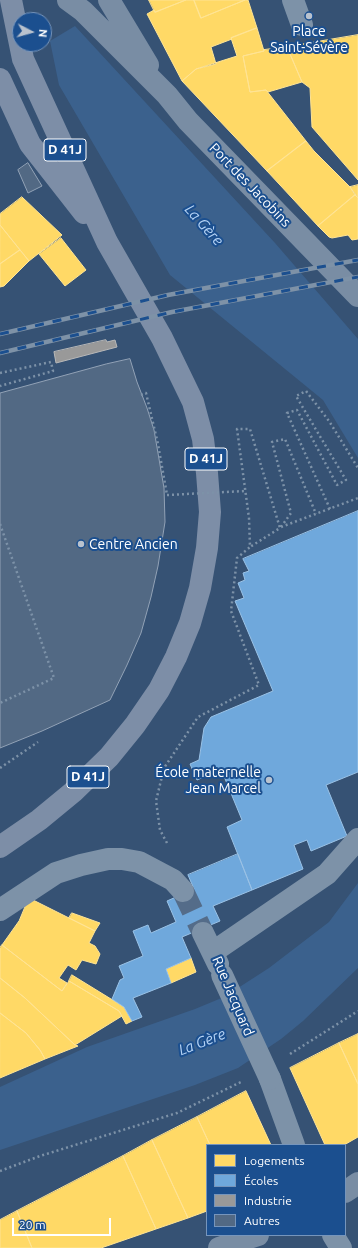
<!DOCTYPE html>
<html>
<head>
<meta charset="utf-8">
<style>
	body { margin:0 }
	#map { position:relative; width:358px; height:1248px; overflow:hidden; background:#365274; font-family:Ubuntu,sans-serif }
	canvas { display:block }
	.legend { position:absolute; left:206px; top:1144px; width:140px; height:92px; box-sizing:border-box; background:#1b4f8f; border:1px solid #7695bc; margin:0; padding:5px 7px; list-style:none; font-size:12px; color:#fff }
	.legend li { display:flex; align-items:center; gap:8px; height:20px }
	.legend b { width:20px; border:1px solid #7695bc }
	.north { position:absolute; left:12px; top:12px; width:40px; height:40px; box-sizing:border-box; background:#1b4f8f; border:1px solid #7695bc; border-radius:50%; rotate:96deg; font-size:11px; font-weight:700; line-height:16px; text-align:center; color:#fff }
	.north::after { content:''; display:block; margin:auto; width:14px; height:18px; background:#b9c2ce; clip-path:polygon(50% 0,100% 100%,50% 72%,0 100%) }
	.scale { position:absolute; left:12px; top:1218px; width:99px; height:18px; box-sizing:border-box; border:2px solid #fff; border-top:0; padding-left:5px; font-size:12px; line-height:14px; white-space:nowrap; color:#fff; -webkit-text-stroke:3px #1b4f8f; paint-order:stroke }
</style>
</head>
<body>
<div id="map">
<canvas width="358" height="1248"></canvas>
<ul class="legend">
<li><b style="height:11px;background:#ffd966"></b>Logements</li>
<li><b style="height:11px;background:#6fa8dc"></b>Écoles</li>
<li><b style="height:11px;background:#999"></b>Industrie</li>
<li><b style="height:11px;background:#526984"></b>Autres</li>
</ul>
<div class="north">N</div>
<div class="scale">20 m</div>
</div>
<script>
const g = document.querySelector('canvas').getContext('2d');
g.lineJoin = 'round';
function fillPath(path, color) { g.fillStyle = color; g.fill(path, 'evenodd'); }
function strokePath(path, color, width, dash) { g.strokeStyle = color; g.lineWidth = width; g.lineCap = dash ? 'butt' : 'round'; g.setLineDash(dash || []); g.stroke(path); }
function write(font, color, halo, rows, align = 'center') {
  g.font = font + ' Ubuntu,sans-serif'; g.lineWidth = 4; g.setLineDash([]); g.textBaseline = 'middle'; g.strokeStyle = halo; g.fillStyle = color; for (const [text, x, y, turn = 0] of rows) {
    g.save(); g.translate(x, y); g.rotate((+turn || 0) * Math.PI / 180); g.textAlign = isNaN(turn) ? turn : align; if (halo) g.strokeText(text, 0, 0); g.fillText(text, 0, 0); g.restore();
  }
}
fillPath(new Path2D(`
	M75,26L275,243L358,339V458L323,400L170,275L59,85L50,41Z
	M358,883V968L303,1021L281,1039L238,1068L195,1085L0,1150V1087L87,1047L195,1009L224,997L269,968L329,922Z`), '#3b618d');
const homes = new Path2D(`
	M149,0H186L155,12Z
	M186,0H194L201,18L245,0H248L257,28L231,38L232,39L211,47L216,64L196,69L182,81L147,14L154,10L155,12Z
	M194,0H245L201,18Z
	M257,28L264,51L243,56L250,92L266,90L306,141L267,171L182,81L196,69L237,56L231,38Z
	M358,35V180L312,127L310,88L302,82L287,47Z
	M287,47L302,82L268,92L266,90L250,92L243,56L264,51V50Z
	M306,141L314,151L350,187L355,195L318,226L267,171Z
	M358,185V198L350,187Z
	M355,195L358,198V239L352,240L348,235L332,238L329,237L318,226Z
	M22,197L62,235L29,261L0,225V214Z
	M0,225L20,250L0,264Z
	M61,238L86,270L65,286L39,254Z
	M20,250L29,261L4,286L0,287V264Z
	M29,898L95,931L89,943L95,946L100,954L96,964L82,960L76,970L68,965L59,978L67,983L62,991L2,945L19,921Z
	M72,913L100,923L95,931L69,918Z
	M2,945L62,991L69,981L119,1011L122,1016L75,1045L25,998L0,978V948Z
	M191,958L196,972L171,983L166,969Z
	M72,975L124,1007L132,1021L126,1024L119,1011L69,981Z
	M0,978L25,998L75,1045L78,1046L45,1059L40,1050L26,1033L0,1013Z
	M0,1013L26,1033L40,1050L45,1059L0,1078Z
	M358,1034V1084L339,1043Z
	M339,1043L358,1084V1137L344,1145H325L290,1068Z
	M246,1091L271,1145H210L197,1117Z
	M197,1117L210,1145H207V1211L188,1218L152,1140Z
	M152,1140L188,1218L156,1229L123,1156Z
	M123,1156L156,1229L101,1248H32L17,1211Z
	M17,1211L32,1248H0V1220Z`);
fillPath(homes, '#ffd966');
strokePath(homes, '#ffe494', 1);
const schools = new Path2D(`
	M358,511V772L326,785L347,836L311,851L307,840L294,845L303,869L252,890L227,827L242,820L221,769L197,780L190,764L199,760L204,728L211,717L273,691L235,601L244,598L238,583L245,580L243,573L249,571L243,559Z
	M238,854L252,890L213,906L220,921L182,937L191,958L166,969L171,983L133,998L142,1017L132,1021L124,1007L112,999L120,980L124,978L119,966L143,956L133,931L148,925L151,933L176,922L167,901L194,889L188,875Z`);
fillPath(schools, '#6fa8dc');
strokePath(schools, '#9ac2e6', 1);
const industry = new Path2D(`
	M106,340L107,342L115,340L117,347L56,363L54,352Z`);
fillPath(industry, '#999');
strokePath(industry, '#b8b8b8', 1);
const building = new Path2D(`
	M28,163L42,186L28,193L18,170Z
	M130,359L137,382L147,408L154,430L164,488L165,522L158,566L151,597L141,633L127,665L110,700L42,731L0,748V393L106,364Z`);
fillPath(building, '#526984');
strokePath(building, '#92a2b6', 1);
strokePath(new Path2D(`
	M183,891L203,933`), '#546c89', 22, [22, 11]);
strokePath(new Path2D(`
	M0,373L51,362L53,371L0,386
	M141,395L146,393L158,444L167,495
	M330,509L287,413L297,410L337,485L346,480L296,396L306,391L329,421L358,468
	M0,524L54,678L0,703
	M281,527L291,513L272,442L285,439L316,514
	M281,527L358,498
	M0,768L38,742
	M167,843L160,830L156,801L164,768L198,717L259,685L231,611L237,558L250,547L249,518L237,429H250L280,528L250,547
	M290,1054L358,1011
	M0,1171L40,1156L177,1113L241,1082`), '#7d92a8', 2.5, [2, 3]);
strokePath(new Path2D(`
	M293,0L302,25
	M0,910L56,873L81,865L108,859H122L139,862L173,880L183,891
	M203,933L218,964
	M213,952L327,874L358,839
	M270,1079L294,1145
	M333,1235L341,1248`), '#7d92a8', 22);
strokePath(new Path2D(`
	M68,0L83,11L167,95L188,121L358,296
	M109,0L148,65
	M345,1192L358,1183
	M219,1248L258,1235`), '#798da4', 22);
strokePath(new Path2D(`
	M0,79L30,144L84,213
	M0,847L39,820L73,792L109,757L135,725L159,690L176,657L190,623L200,588L207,548L210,512L207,473L203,439L193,402L162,338L107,242L23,59L11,0`), '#7d8ea7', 22);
const rail = new Path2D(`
	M0,334L168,295L358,260
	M0,353L172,312L358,277`);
strokePath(rail, '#7e92a7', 4.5);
strokePath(rail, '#1b4f8f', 3, [9]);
strokePath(new Path2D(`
	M167,495L245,491`), '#7d92a8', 2.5, [2, 3]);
strokePath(new Path2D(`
	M222,975L270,1079`), '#7d92a8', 22);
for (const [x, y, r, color] of [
	[309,16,4,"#b9c2ce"],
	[81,544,4,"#b9c2ce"],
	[269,780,4,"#b9c2ce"]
]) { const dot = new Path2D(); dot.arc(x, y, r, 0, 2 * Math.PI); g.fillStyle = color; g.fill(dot); strokePath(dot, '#1b4f8f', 1.5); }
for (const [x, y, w] of [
	[65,150,42],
	[206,459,42],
	[88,777,42]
]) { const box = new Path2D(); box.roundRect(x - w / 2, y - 11, w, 22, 3); g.fillStyle = '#1b4f8f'; g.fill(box); strokePath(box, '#fff', 1); }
write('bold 13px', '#fff', null, [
	["D 41J",65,150],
	["D 41J",206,459],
	["D 41J",88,777]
]);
write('14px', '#fff', '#1b4f8f', [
	["Place",309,31],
	["Saint-Sévère",309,47],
	["Centre Ancien",89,544,"left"],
	["École maternelle",261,772,"right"],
	["Jean Marcel",261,788,"right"]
]);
write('14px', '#fff', '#1b4f8f', [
	["Port des Jacobins",250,185,46],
	["Rue Jacquard",233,996,67]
]);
write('italic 15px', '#b5d3f5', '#1b4f8f', [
	["La Gère",204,225,48],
	["La Gère",202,1042,-21]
]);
</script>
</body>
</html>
